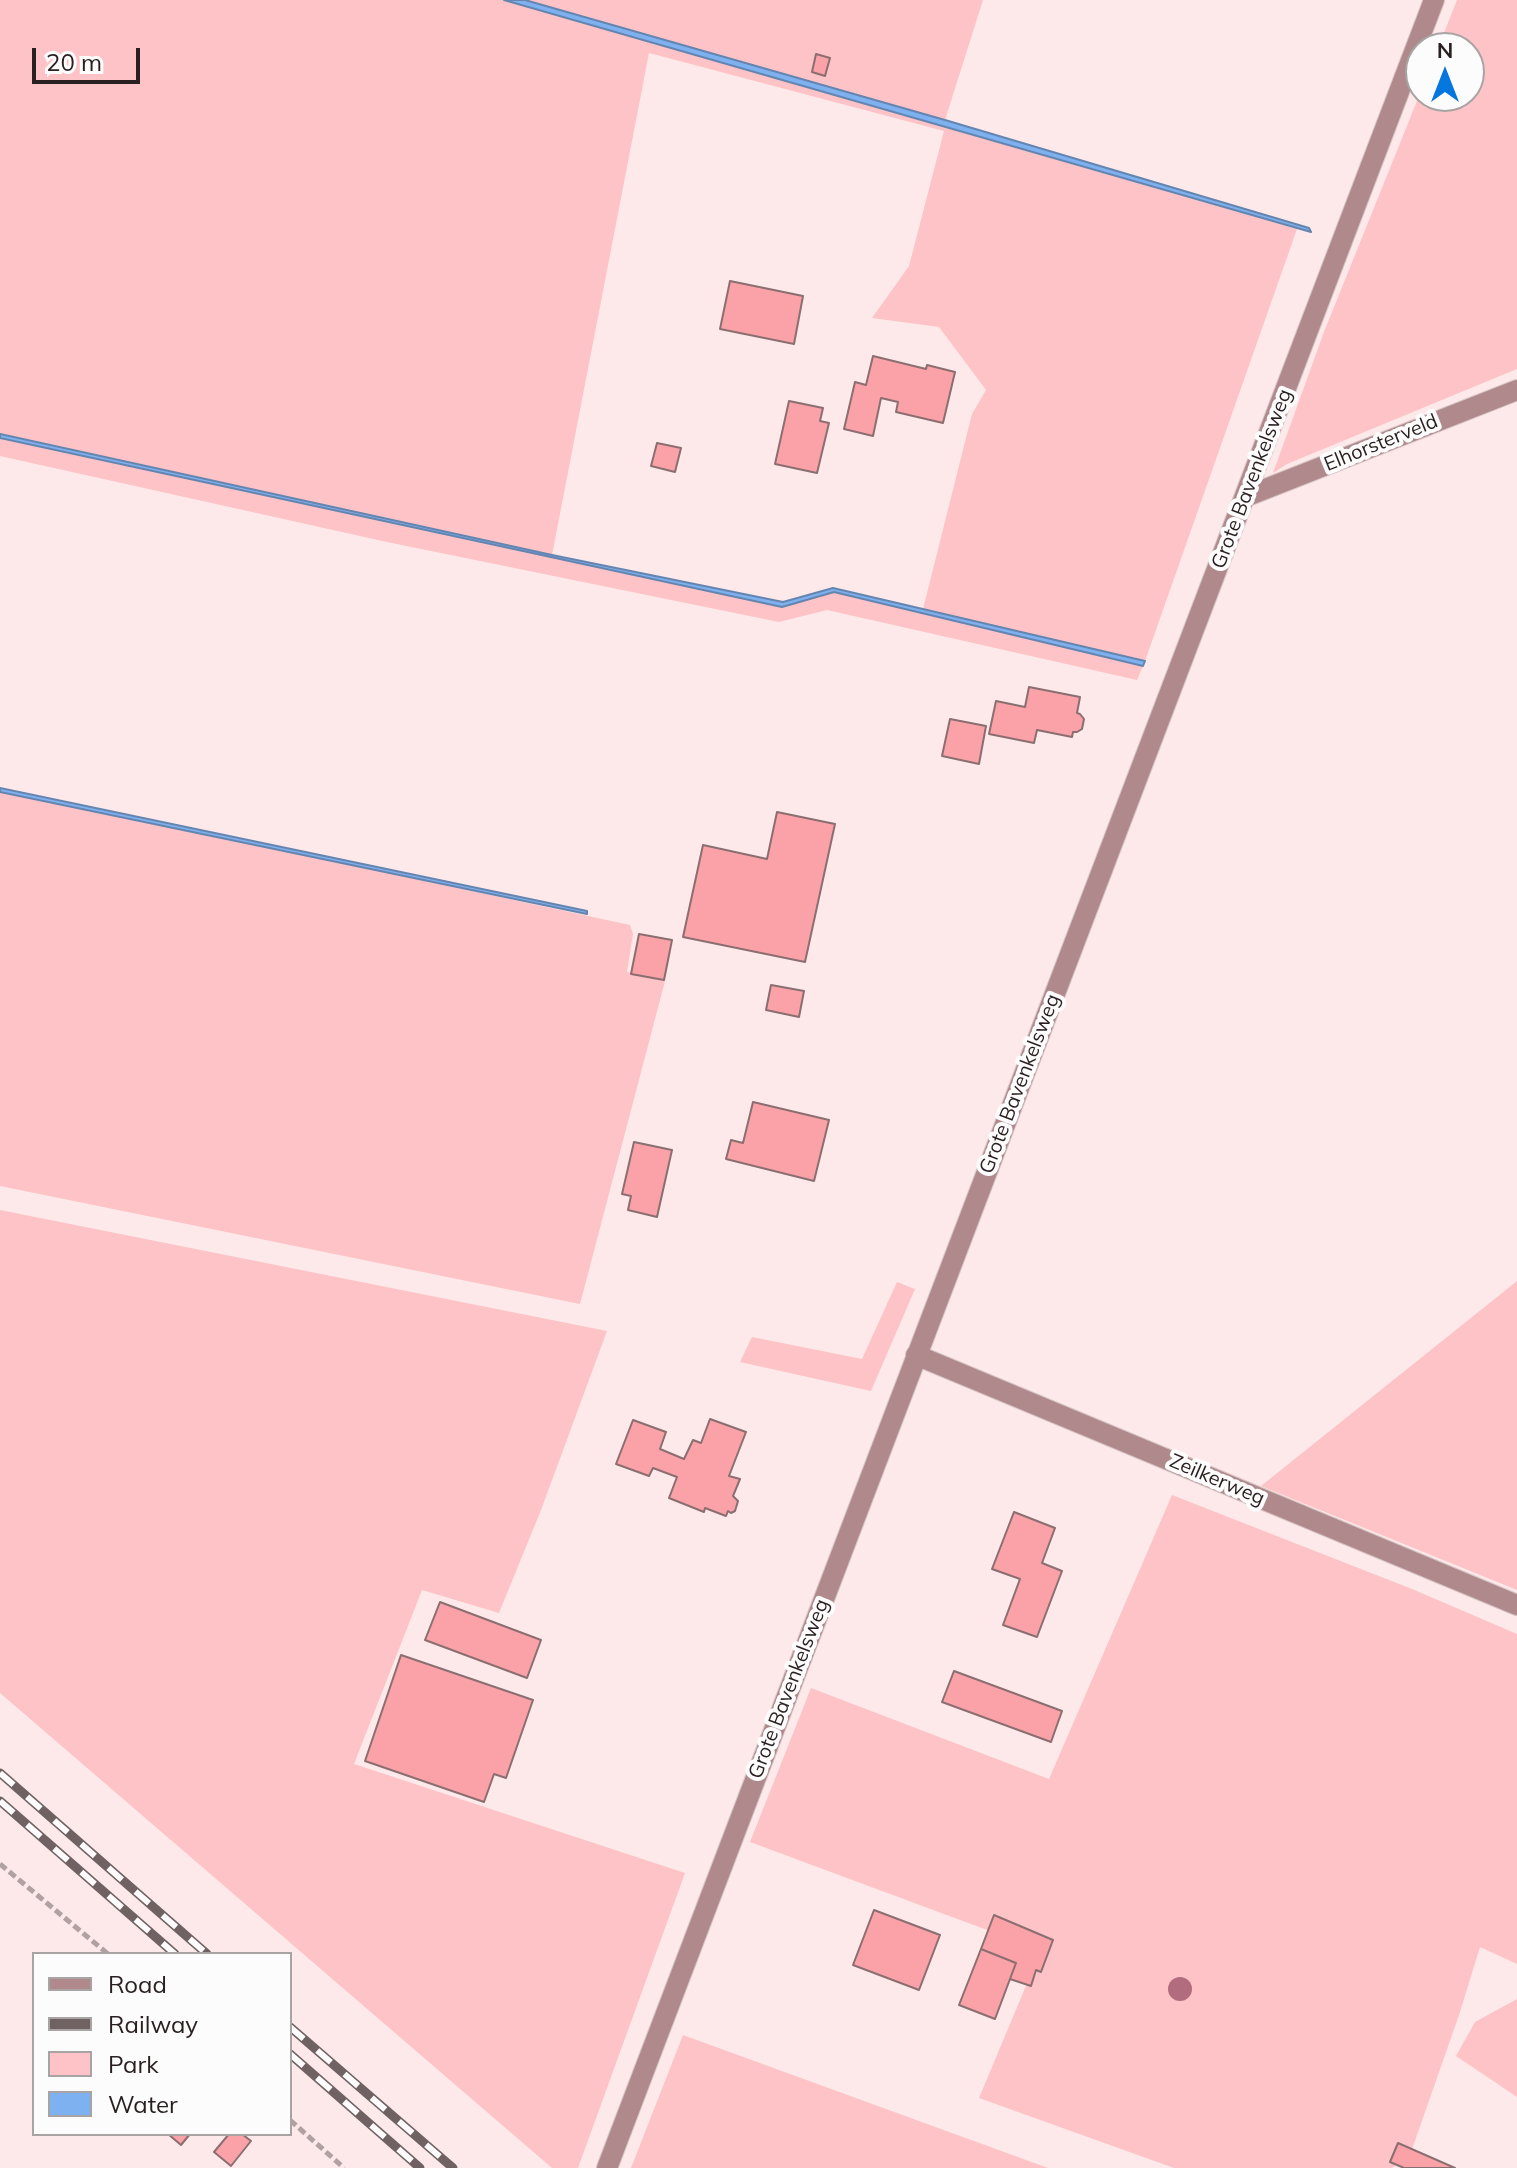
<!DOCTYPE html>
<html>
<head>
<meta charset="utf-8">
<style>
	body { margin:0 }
	#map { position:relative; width:1517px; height:2168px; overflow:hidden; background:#fde9ea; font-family:Mulish,sans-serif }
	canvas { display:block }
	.legend { position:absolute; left:32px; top:1952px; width:260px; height:184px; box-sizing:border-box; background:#fcfcfc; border:2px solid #a8a4a4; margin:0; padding:10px 14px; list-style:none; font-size:24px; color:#2a1f20 }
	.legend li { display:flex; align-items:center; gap:16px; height:40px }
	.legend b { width:40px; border:2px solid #a8a4a4 }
	.north { position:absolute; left:1405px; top:32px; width:80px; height:80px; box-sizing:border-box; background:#fcfcfc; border:2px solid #a8a4a4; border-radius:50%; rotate:0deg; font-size:22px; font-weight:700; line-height:32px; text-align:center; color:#2a1f20 }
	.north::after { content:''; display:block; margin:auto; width:28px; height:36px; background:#0477de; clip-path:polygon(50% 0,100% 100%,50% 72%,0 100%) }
	.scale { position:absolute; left:32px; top:48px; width:108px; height:36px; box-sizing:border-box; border:4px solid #2a1f20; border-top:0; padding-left:10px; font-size:24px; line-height:28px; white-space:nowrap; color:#2a1f20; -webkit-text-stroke:6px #fcfcfc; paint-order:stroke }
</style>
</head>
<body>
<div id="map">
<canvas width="1517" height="2168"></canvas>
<ul class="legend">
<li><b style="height:10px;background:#af898b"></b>Road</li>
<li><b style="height:10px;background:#706263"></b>Railway</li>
<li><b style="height:22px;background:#fec3c6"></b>Park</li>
<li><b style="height:22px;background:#7eb1ef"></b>Water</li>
</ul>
<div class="north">N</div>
<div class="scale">20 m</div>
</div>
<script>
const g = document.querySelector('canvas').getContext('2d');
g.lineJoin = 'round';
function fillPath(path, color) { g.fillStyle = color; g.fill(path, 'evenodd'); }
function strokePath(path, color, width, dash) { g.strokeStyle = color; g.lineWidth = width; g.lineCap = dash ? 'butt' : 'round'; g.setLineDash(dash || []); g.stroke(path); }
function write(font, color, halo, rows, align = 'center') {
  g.font = font + ' Mulish,sans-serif'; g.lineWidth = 8; g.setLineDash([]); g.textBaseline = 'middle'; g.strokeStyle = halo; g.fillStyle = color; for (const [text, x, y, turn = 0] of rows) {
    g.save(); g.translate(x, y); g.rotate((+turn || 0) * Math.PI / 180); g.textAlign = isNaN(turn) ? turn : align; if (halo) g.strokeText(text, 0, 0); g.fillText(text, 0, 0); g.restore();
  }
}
fillPath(new Path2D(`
	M0,0H504L1297,229L1145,661L923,609L972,414L986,390L939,327L872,318L909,266L944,131L649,53L552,555L0,434Z
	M524,0H983L945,120Z
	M1457,0H1517V369L1287,464L1273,473L1324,332L1421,91V96H1469V48H1438Z
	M0,438L782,607L834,592L1143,666L1137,680L827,610L779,622L387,542L0,456Z
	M0,792L323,859L630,925L633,934L627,972L665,981L580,1304L0,1186Z
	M0,1210L607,1331L541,1510L499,1613L422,1590L354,1764L685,1873L578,2168H552L0,1693Z
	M1517,1281V1590L1261,1486Z
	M897,1282L915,1289L871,1391L740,1362L752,1337L862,1359Z
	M1172,1495L1412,1589L1517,1634V1964L1480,1947L1459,2015L1410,2155L1392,2168H1174L979,2098L1041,1950L750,1842L811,1688L1049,1779Z
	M1517,1999V2097L1456,2056L1475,2022Z
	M683,2035L1048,2168H631Z`), '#fec3c6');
const water = new Path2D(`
	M504,0H525L945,120L1309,228L1311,232Z
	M0,434L552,555L783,602L833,588L1145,661L1143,666L834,592L782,607L0,438Z
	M0,788L587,911V914L0,792Z`);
fillPath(water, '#7eb1ef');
strokePath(water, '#6585b1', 2);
const building = new Path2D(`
	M816,54L830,58L825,76L812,72Z
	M730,281L803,296L794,344L720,329Z
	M873,356L926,369L927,365L955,372L943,423L896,412L898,402L881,398L873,436L844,429L855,382L866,385Z
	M789,401L823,408L820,421L829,423L817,473L775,464Z
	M657,443L681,448L675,472L651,466Z
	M1029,687L1080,697L1077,713L1080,714L1084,719L1082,729L1077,732H1073L1072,737L1037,730L1034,743L989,734L996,701L1025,707Z
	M950,719L986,726L979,764L942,756Z
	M777,812L835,824L805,962L683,937L703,845L767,859Z
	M639,934L672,940L664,980L631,974Z
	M771,985L804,991L799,1017L766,1010Z
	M753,1102L829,1120L814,1181L726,1159L731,1140L743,1143Z
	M634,1142L672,1150L657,1217L628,1210L631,1196L622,1194Z
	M710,1419L746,1432L729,1476L740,1479L733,1496L738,1501L735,1511L731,1513L728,1511L726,1516L705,1508L704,1512L669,1498L677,1477L653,1468L649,1476L616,1464L633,1420L666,1432L660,1449L684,1459L693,1440L701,1443Z
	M1014,1512L1055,1528L1042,1563L1062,1571L1037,1637L1003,1625L1020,1579L992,1569Z
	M440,1602L541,1640L527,1678L425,1640Z
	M401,1655L533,1700L506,1778L494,1774L484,1802L365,1761Z
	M954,1671L1062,1711L1051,1742L942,1702Z
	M874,1910L940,1935L919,1990L853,1965Z
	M994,1915L1053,1940L1041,1972L1036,1970L1031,1986L1010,1979L1016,1963L981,1949Z
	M981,1949L1016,1963L995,2019L959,2005Z
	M168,2134H190L181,2145Z
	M229,2134H242L251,2141L231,2166L214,2152Z
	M1398,2143L1455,2168H1404L1390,2162Z`);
fillPath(building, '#fba2a9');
strokePath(building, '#8b6e70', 2);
const minor = new Path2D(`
	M1245,497L1517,390
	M916,1355L1517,1605
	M607,2168L1434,0`);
strokePath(minor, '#d7c5c6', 22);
strokePath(new Path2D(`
	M0,1864L108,1954
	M290,2120L344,2168`), '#b2a1a2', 5, [8, 4]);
strokePath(minor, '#af898b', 20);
const rail = new Path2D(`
	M0,1773L207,1954
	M0,1801L175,1954
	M290,2027L453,2168
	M290,2054L420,2168`);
strokePath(rail, '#706263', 9);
strokePath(rail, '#fcfcfc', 6, [18]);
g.fillStyle = '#b16d7e';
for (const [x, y] of [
	[1180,1989]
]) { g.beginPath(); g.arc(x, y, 12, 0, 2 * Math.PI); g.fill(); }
write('20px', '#2a1f20', '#fcfcfc', [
	["Elhorsterveld",1381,443,-22],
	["Grote Bavenkelsweg",1252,479,-69],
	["Grote Bavenkelsweg",1020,1084,-69],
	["Zeilkerweg",1217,1480,23],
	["Grote Bavenkelsweg",789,1689,-69]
]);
</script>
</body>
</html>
